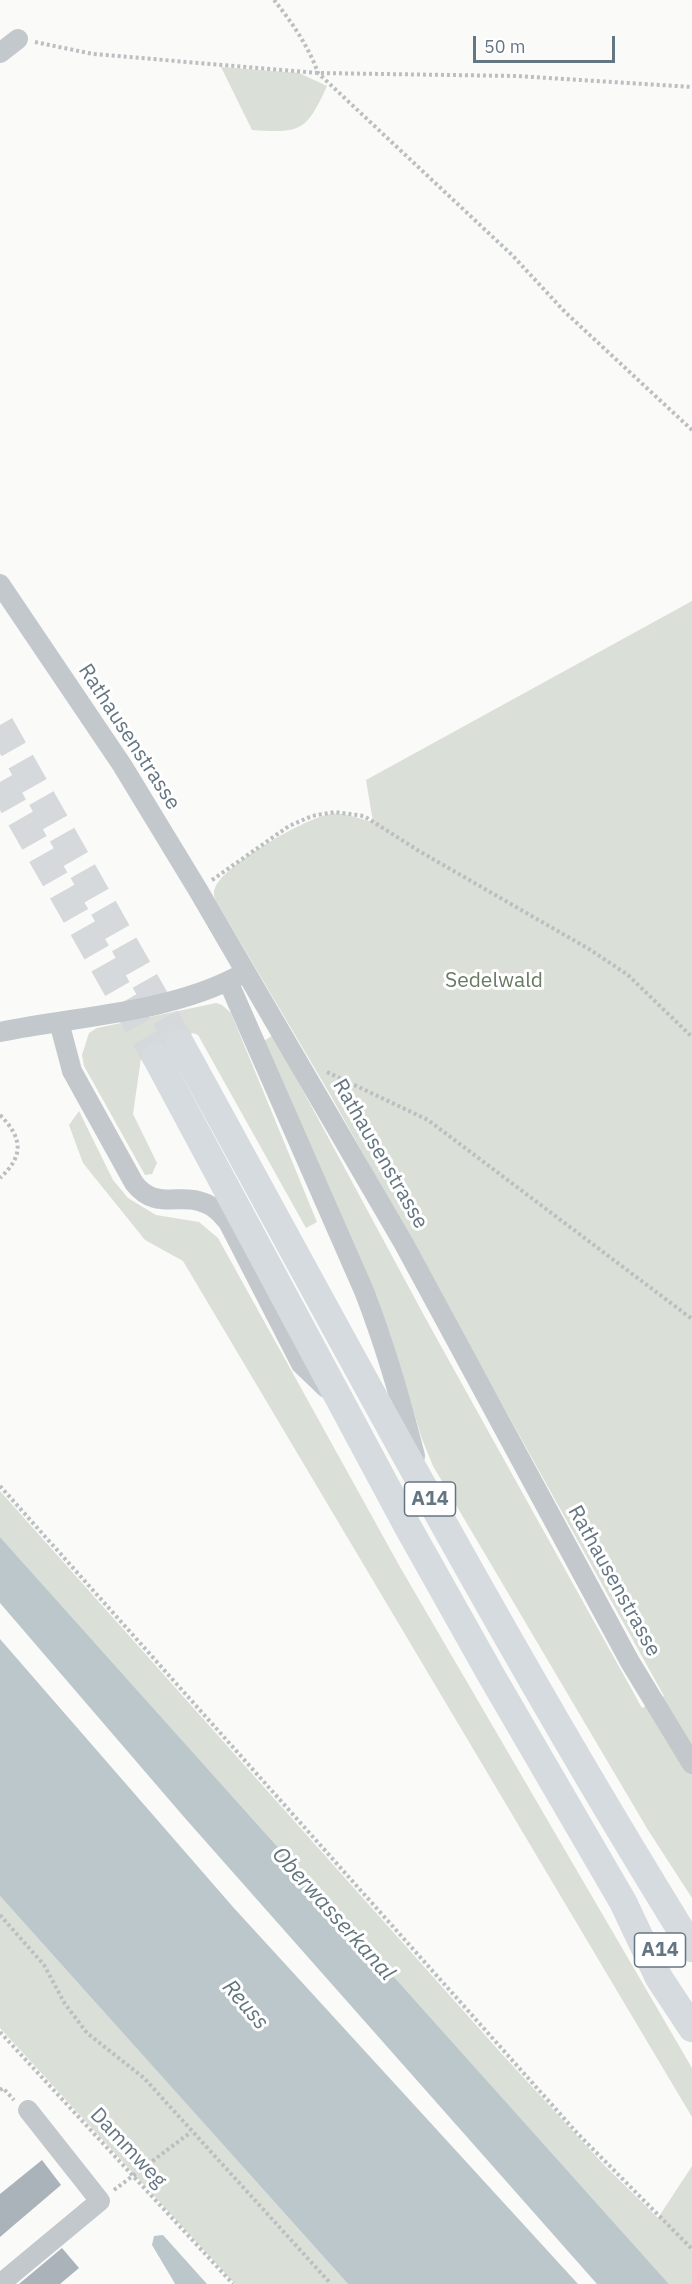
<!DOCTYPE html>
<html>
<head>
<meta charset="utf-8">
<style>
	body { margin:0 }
	#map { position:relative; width:692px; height:2284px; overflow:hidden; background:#fafaf8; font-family:"IBM Plex Sans",sans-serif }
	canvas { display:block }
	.scale { position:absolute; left:473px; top:36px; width:142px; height:27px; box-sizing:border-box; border:3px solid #657683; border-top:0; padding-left:8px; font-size:18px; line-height:21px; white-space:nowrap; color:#657683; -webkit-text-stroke:4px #fff; paint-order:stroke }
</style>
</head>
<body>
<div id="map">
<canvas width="692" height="2284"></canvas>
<div class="scale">50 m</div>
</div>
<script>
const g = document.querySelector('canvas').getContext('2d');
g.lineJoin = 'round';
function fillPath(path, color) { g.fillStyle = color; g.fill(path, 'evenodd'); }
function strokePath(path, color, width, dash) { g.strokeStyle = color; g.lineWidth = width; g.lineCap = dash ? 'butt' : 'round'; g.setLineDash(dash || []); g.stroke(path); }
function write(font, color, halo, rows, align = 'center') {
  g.font = font + ' "IBM Plex Sans",sans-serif'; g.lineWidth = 6; g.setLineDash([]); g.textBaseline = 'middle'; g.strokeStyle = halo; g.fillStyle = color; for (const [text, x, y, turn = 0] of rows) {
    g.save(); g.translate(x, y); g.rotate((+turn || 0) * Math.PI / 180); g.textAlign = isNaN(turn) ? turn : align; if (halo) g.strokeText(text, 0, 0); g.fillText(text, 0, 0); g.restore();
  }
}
fillPath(new Path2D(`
	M221,67L299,73L327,86C306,132 301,133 252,130Z
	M692,601V1898L648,1830L433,1466L422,1439L390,1334L264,1041L273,1035L427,1321L642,1708L664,1696L331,1096L216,901C214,896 213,893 215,888C223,865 307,817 331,814C345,812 360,819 373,822L366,780Z
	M216,1003L222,1005L231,1013L317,1222L306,1228L198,1035L193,1033L141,1058L133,1114L157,1163L152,1174L145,1175L84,1066L82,1055L89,1033L97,1028Z
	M79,1111L113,1180L128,1198L156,1215L199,1222L218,1238L400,1567L692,2068V2117L183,1261L145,1240L83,1163L69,1125Z
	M0,1491L501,2053L605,2166L658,2218L692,2166V2284H669L0,1537Z
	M0,1896L348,2284H235L0,2028Z`), '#dadfd7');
fillPath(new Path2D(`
	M0,1537L669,2284H597L184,1817L0,1603Z
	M0,1639L233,1907L578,2284H348L0,1896Z
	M163,2235L207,2284H175L174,2282L152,2245L154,2236Z`), '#bbc7cb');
fillPath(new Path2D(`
	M42,2160L61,2185L0,2237V2194Z
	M62,2248L79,2268L60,2284H19Z`), '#aab3b9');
strokePath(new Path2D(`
	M0,725L180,1043
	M0,782L156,1057`), '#d5d9db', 28, [28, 14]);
strokePath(new Path2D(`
	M274,0C291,21 309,47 318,73L512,255L565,312L692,430
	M35,42L93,54L318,73L516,76L692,87
	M212,880L289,826L312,816L335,812L364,816L419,851L589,949L628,975L692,1037
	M327,1072L428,1120L692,1319
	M0,1115C23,1138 24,1156 0,1178
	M0,1486L578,2134L692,2249
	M0,1915L44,1965L65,2004L87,2033L144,2078L331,2284
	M0,2032L233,2284
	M0,2090L3,2088L14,2100
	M114,2190L191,2132`), '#bbbfc2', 4, [3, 3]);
strokePath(new Path2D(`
	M0,53L18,39
	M0,584L122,765L198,890L404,1244L630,1662L692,1764
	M228,981L364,1291C385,1345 401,1400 415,1456
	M59,1022L72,1071L134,1183C156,1212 181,1191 207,1204C217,1208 222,1215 228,1222L301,1364L326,1388
	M0,1032C77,1016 168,1013 238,976
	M0,2284L100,2201L28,2110`), '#c3c8cc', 20);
strokePath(new Path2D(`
	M180,1043C347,1347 509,1654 692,1948
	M156,1057L409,1529L491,1675L623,1902L659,1978L692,2028`), '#d6dbdf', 28);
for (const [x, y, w] of [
	[430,1499,51],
	[660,1950,51]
]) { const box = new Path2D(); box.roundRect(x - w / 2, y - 17, w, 34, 4.5); g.fillStyle = '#fff'; g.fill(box); strokePath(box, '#657683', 1.5); }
write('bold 20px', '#657683', null, [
	["A14",430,1499],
	["A14",660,1950]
]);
write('21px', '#657683', '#fff', [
	["Rathausenstrasse",129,737,57],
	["Rathausenstrasse",380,1154,60],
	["Rathausenstrasse",614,1581,61],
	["Dammweg",128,2148,47]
]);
write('21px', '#687a64', '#fff', [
	["Sedelwald",494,981]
]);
write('italic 22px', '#60757c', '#fff', [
	["Oberwasserkanal",333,1914,48],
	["Reuss",245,2005,49]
]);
</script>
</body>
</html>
